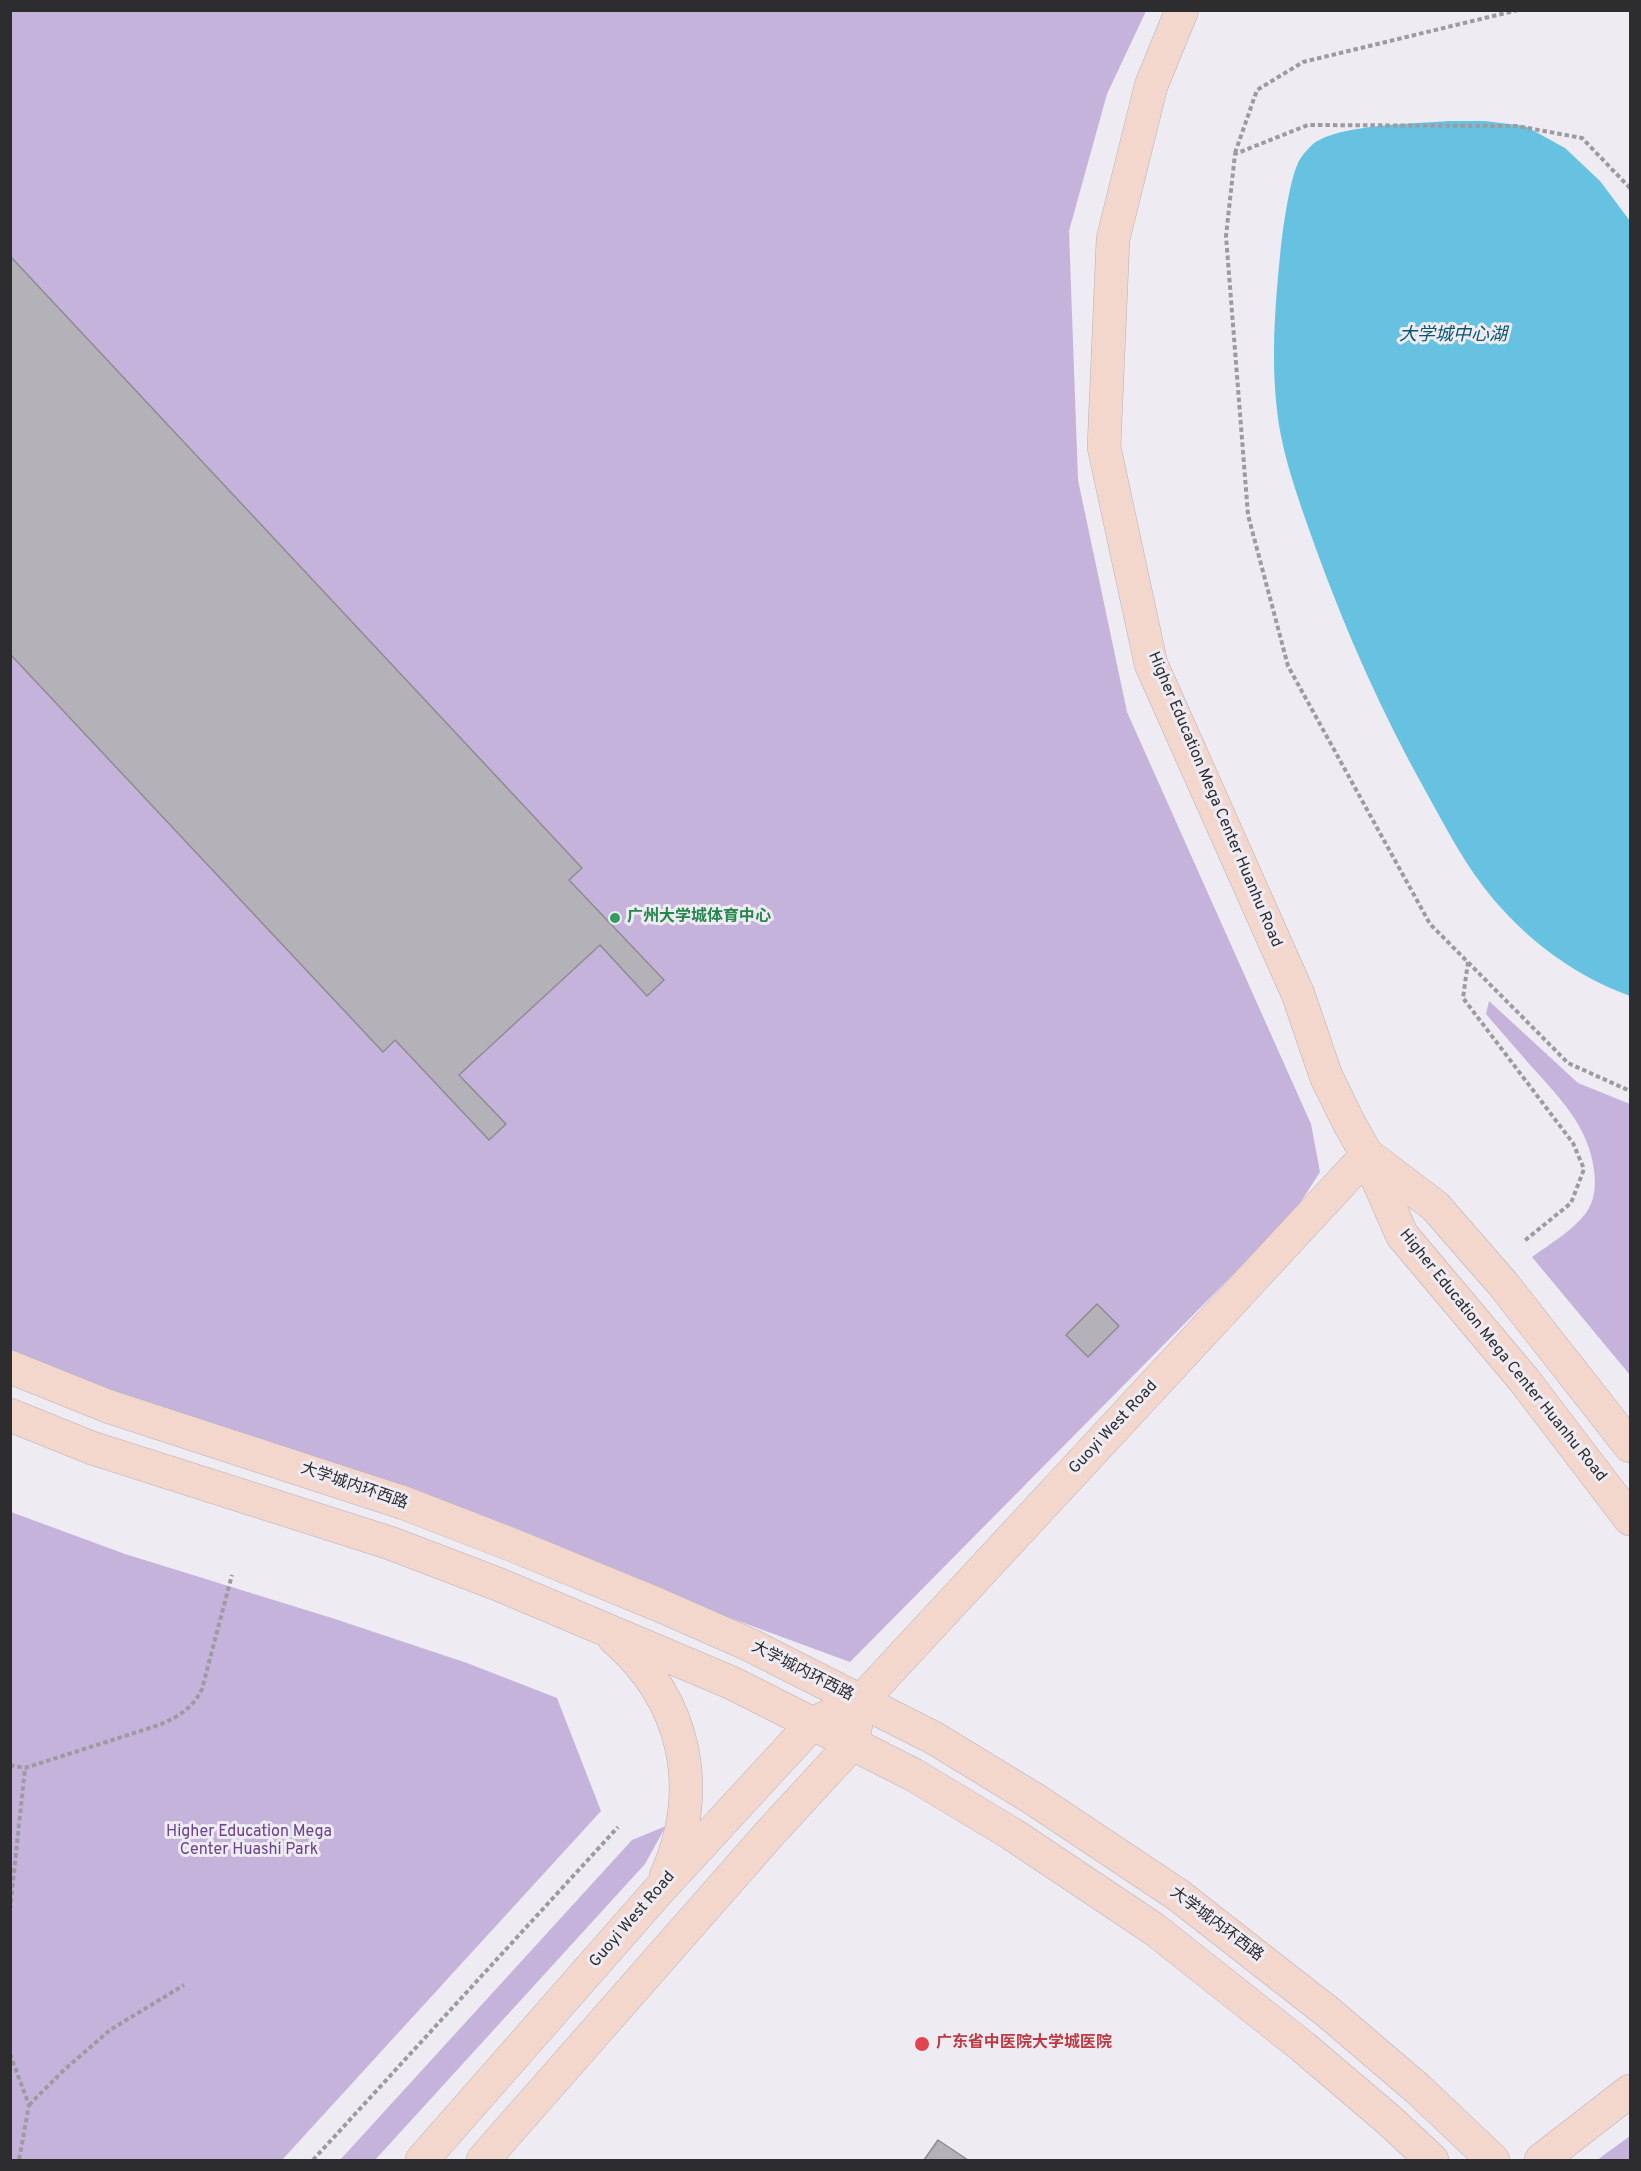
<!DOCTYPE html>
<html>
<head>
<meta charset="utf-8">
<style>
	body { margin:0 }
	#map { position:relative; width:1641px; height:2171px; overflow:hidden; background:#eeebf2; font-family:Overpass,sans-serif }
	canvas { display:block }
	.frame { position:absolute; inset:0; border:12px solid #2d2c2f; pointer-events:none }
</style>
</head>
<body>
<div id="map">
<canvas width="1641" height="2171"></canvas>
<div class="frame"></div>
</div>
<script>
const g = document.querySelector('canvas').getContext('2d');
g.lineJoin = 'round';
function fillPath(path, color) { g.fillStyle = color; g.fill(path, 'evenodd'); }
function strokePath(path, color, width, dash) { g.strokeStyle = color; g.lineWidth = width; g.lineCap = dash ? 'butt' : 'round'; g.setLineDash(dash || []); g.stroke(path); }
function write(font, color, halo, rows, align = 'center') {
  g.font = font + ' Overpass,"Noto Sans SC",sans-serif'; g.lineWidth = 6; g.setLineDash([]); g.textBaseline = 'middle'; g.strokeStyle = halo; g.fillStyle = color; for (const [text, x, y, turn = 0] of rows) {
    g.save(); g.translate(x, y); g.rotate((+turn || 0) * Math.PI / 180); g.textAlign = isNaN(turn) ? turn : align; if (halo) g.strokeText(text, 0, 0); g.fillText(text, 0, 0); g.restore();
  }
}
fillPath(new Path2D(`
	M10,11H1146L1107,94L1069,231L1078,480L1127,712L1311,1124L1320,1172L1293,1214L850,1662L11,1354Z
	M1489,1001L1578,1083L1630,1104V1375L1532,1257C1550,1244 1572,1231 1586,1213C1595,1200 1596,1185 1594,1170C1589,1127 1559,1097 1531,1066C1516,1049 1501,1031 1486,1014Z
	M11,1512L125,1554L335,1619L467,1663L557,1698L601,1811L282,2160H11Z
	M666,1826L645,1864L375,2160H340L632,1840Z
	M1630,2136V2160H1597Z`), '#c6b3dc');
fillPath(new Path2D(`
	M1449,121H1485L1525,126L1565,148L1600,181L1630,221V996C1576,976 1532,944 1494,900C1466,867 1446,828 1425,790C1382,713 1346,632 1316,549C1303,512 1289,475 1281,436C1270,377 1274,316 1280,256C1282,234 1289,182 1298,163C1301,156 1307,150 1312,145C1336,124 1416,124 1449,121Z`), '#67c2e2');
const building = new Path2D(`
	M10,256L582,868L569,880L664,980L647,996L600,945L459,1075L506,1124L489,1140L395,1040L383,1052L10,654Z
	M1097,1304L1119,1326L1088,1357L1066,1335Z
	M938,2140L968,2160H924Z`);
fillPath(building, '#b4b1b8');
strokePath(building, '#8e8b92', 1.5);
const secondary = new Path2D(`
	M1182,10L1151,86L1113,239L1104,447L1151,664L1298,994L1326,1076L1349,1123L1367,1155L1402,1235L1524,1380L1630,1519
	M1369,1156L1435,1206L1503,1284L1630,1446
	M10,1367L107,1406L404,1503L515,1546L659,1605L750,1645L934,1738L1034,1799L1178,1895L1329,2013L1418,2089L1493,2160
	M10,1415L92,1448L390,1543L500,1585L732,1683L914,1775L1012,1834L1154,1929L1302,2046L1389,2120L1432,2160
	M614,1638C686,1700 705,1789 666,1876
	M422,2160L660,1889L812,1724L861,1701L1367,1155
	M483,2160L771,1832L852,1744L856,1724
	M1541,2160L1630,2091`);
strokePath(secondary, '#b5b2b9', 34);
strokePath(new Path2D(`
	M1235,153L1257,90L1303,62L1518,10
	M1630,188L1582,138L1517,126L1308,125L1235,154L1226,236L1248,515L1288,666L1430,924L1568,1063L1630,1091
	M1468,962L1463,998L1573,1143L1584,1169L1571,1203L1523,1242
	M10,1765L25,1768L159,1725C178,1717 193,1708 202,1689L232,1575
	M10,1910L25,1768
	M10,2054L29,2105L19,2160
	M29,2105L64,2070L110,2030L184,1985
	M313,2160L618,1827`), '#9d9aa0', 4, [4.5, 3]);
strokePath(secondary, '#f3d6cc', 33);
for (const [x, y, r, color] of [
	[615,918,6,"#2e9e5b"],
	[922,2044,8,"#e0444e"]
]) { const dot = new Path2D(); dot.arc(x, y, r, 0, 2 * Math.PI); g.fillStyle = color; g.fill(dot); strokePath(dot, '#eeebf2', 2); }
write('16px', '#2d2c2f', '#eeebf2', [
	["Higher Education Mega Center Huanhu Road",1214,800,67],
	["Higher Education Mega Center Huanhu Road",1502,1356,51],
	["Guoyi West Road",1114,1428,-47],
	["大学城内环西路",354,1487,19],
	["大学城内环西路",802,1672,27],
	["Guoyi West Road",633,1920,-49],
	["大学城内环西路",1216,1925,37]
]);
write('bold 16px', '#27864d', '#eeebf2', [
	["广州大学城体育中心",627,918]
], 'left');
write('16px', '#6a418f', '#eeebf2', [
	["Higher Education Mega",249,1833],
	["Center Huashi Park",249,1851]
]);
write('bold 16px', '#be3a42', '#eeebf2', [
	["广东省中医院大学城医院",936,2044]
], 'left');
write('italic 18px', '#07576d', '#eeebf2', [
	["大学城中心湖",1453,336]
]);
</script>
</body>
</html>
